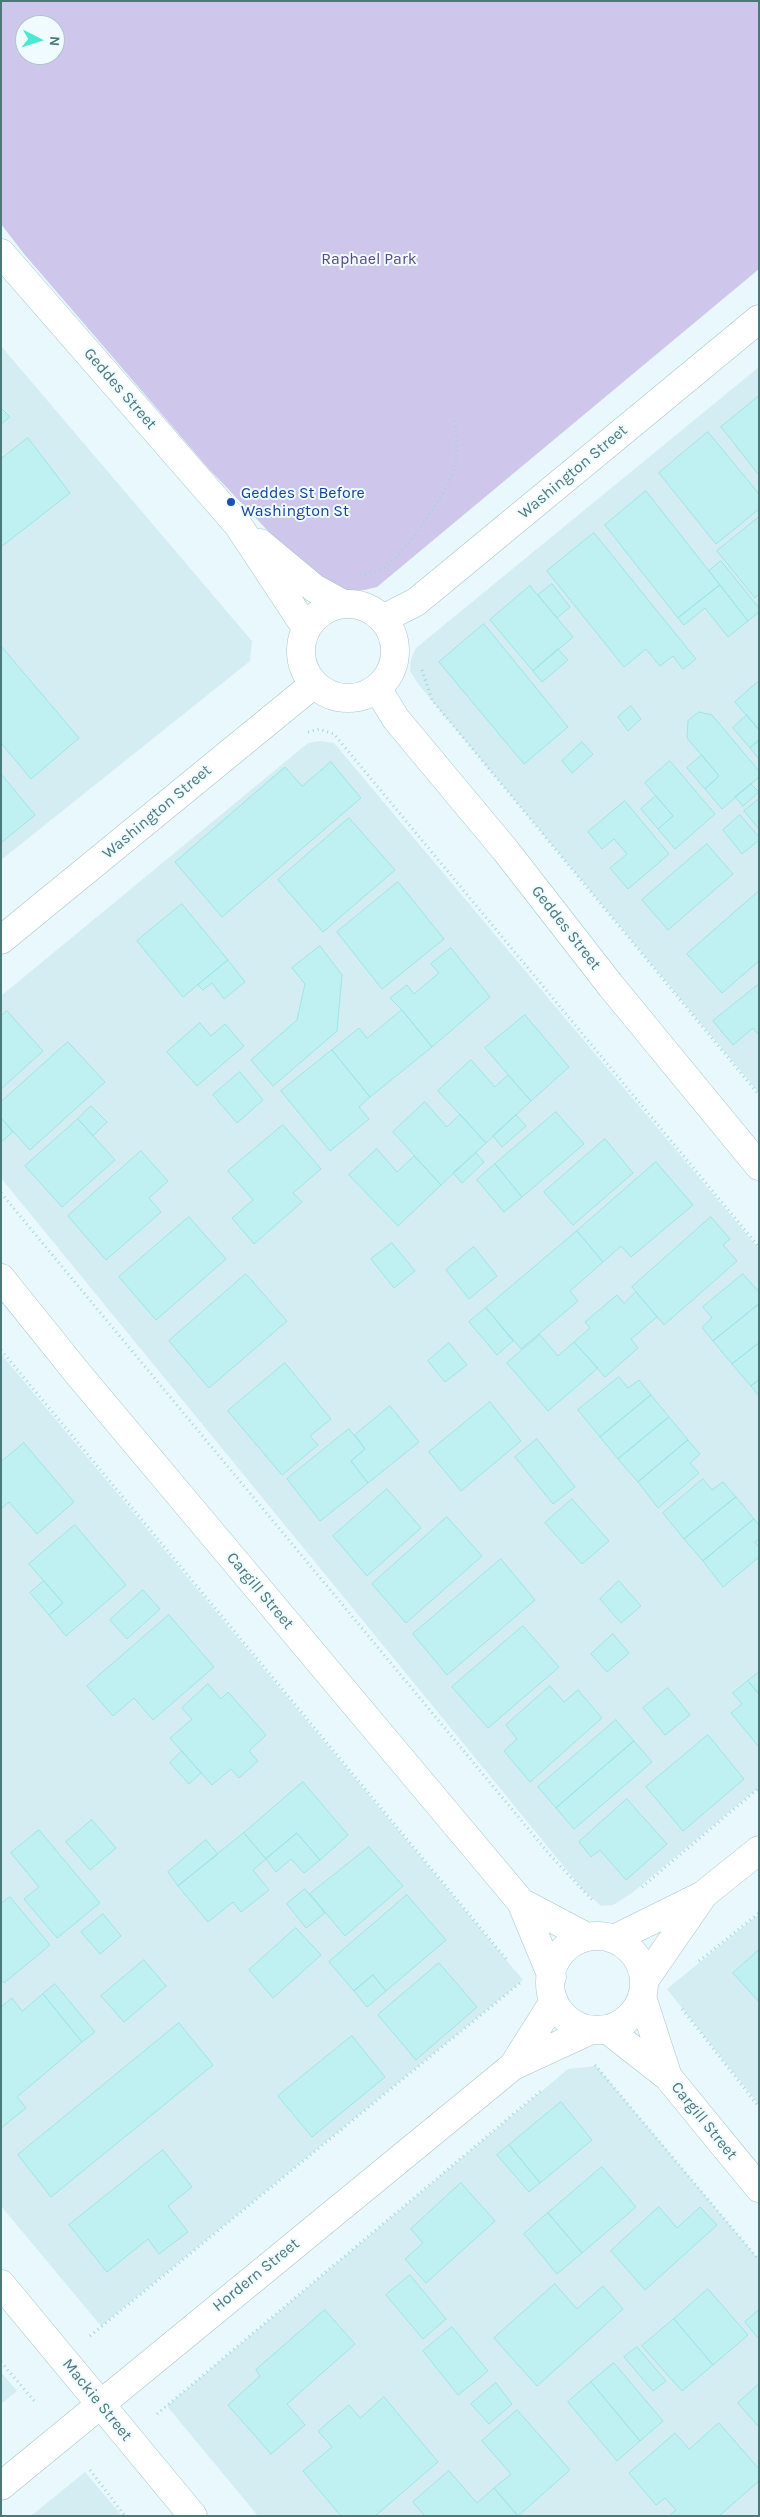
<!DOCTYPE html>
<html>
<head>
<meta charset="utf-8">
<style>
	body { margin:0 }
	#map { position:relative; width:760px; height:2517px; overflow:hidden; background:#e8f8fd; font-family:Karla,sans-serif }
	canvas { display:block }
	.frame { position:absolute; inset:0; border:2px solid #4b7878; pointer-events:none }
	.north { position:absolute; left:15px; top:15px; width:50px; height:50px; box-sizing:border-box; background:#effbff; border:1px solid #adc7c9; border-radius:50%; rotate:95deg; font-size:14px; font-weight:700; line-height:20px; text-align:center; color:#4b7878 }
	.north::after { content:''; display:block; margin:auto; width:18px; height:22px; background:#4ce8d2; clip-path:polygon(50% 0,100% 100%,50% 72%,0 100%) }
</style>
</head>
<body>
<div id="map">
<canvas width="760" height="2517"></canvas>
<div class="frame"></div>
<div class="north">N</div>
</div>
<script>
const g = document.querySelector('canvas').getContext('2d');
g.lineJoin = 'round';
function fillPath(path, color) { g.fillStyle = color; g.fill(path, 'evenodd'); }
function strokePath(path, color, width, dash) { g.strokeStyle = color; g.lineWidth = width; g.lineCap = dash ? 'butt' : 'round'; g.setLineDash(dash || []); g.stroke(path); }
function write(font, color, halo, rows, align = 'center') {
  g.font = font + ' Karla,sans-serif'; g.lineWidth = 4; g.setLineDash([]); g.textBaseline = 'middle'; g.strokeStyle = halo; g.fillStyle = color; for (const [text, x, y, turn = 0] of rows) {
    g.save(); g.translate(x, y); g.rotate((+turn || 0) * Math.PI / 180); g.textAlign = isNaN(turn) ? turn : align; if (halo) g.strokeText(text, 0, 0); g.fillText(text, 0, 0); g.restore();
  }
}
fillPath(new Path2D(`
	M1,346L252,641L250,661L1,860Z
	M759,367V1093L419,685L410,671L411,659L416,648Z
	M321,741L334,743L759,1249V1787L632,1893L613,1905L601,1906L584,1891L1,1178V996L308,743Z
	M1,1354L523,1980L101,2326L1,2206Z
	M759,1914V2105L667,1989Z
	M596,2066L759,2260V2516H258L167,2406L568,2069Z
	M1,2372L17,2391L1,2404Z
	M85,2472L122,2516H31Z`), '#d3edf2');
fillPath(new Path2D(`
	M1,1H759V269L377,587C350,594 338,594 313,578L208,468L25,255L1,224ZM25,25H55V55H25Z`), '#cec6eb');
const building = new Path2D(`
	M759,396V475L721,427Z
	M1,408L10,417L1,424Z
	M708,432L759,494V509L716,544L659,473Z
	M28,438L70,493L1,547V459Z
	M646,491L720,585L678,618L605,525Z
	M759,517V594L755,598L717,551Z
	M594,533L696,659L683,669L673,656L660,666L646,649L624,667L547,571Z
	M721,561L759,608V612L748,621L709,571Z
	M552,584L570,607L557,618L538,595Z
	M720,585L748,621L728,637L705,608L684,625L678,618Z
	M530,586L573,637L533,671L490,620Z
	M484,624L568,727L524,764L439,662Z
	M1,646L79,738L31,779L1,743Z
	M558,649L568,660L542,682L533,671Z
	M759,681V730L735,702Z
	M631,706L641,719L628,731L618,717Z
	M699,712L712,715L759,771V777L722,809L705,789L719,776L687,738L688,721Z
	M747,715L759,730V740L750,748L733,728Z
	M759,740V759L750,748Z
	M582,742L593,754L572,773L562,761Z
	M702,755L719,776L705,789L687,768Z
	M670,761L715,814L675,849L658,829L673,816L645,783Z
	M331,762L361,798L222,917L175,862L285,767L302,786Z
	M1,774L35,815L1,843Z
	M751,784L759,792L743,806L735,797Z
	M656,796L673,816L658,829L641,809Z
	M759,799V829L744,811Z
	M625,801L669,854L628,889L610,868L627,854L614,839L602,849L588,832Z
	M740,815L759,837V840L742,854L723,830Z
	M349,818L395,870L323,932L278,880Z
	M707,844L733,874L668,930L642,900Z
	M398,882L444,939L382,989L337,932Z
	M759,891V961L722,993L687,954Z
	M182,904L228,960L183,997L137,941Z
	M320,946L342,975L337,1031L273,1086L251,1060L297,1020L305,984L292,968Z
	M451,948L490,997L432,1047L402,1010L390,998L407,985L414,994L439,973L431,964Z
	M228,960L245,982L224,999L212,983L203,990L198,985Z
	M759,984V1035L753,1028L733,1045L713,1021Z
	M402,1010L432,1047L370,1097L332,1050L359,1028L367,1038Z
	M7,1011L43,1051L1,1089V1016Z
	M525,1015L569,1067L531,1101L485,1048Z
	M200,1023L211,1036L225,1024L244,1046L197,1086L167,1052Z
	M68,1042L105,1082L30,1150L1,1118V1102Z
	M332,1050L370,1097L359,1107L369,1119L330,1151L281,1091Z
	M471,1060L495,1087L508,1075L531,1101L486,1143L438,1091Z
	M240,1072L263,1100L237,1123L213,1095Z
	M425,1102L447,1127L460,1114L486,1143L441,1185L393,1132Z
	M91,1106L107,1122L93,1136L78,1119Z
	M556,1112L584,1144L522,1197L495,1164Z
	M516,1115L526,1126L502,1147L493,1136Z
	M1,1118L13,1132L1,1142Z
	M78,1119L115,1160L62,1207L25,1166Z
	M283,1125L321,1169L293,1193L302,1202L254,1244L232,1218L253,1200L228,1171Z
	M605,1139L633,1173L573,1225L544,1192Z
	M377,1149L397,1172L414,1156L441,1185L398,1226L349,1175Z
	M141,1151L168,1181L149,1198L161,1212L106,1260L68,1216Z
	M476,1153L484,1162L462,1183L453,1173Z
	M656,1162L693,1205L631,1257L621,1246L603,1262L577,1231Z
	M495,1164L522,1197L504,1212L477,1180Z
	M189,1217L226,1259L156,1320L119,1277Z
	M711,1217L730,1239L723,1245L737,1261L664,1325L632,1287Z
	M577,1231L603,1262L570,1291L578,1301L521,1349L486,1308Z
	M392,1243L415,1271L394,1288L371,1259Z
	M474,1247L497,1276L469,1299L446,1270Z
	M246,1274L287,1321L209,1388L169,1341Z
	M743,1274L759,1292V1304L713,1341L702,1327L712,1318L703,1307Z
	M636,1292L657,1317L631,1339L638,1348L605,1377L574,1342L590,1328L585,1322L617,1295L624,1303Z
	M759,1304V1343L732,1364L713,1341Z
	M486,1308L513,1341L497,1355L469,1322Z
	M540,1335L558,1356L574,1342L598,1368L548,1411L507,1363Z
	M449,1343L467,1365L445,1382L428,1361Z
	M759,1343V1380L751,1386L732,1364Z
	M285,1363L331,1419L310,1436L318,1445L282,1475L228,1411Z
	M619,1377L628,1388L639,1380L651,1395L600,1437L578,1410Z
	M759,1380V1396L751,1386Z
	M651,1395L669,1417L618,1459L600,1437Z
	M490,1402L521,1441L461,1491L429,1452Z
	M390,1406L419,1442L368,1483L351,1461L365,1449L355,1435Z
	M669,1417L688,1440L638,1482L618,1459Z
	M349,1429L365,1449L351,1461L368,1483L320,1521L287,1479Z
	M537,1439L575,1487L553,1504L515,1457Z
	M688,1440L700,1454L690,1463L699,1473L658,1508L638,1482Z
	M24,1443L74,1502L37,1534L9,1502L1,1509V1462Z
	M703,1479L712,1490L723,1482L736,1497L684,1539L663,1513Z
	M387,1489L421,1528L367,1576L333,1536Z
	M736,1497L754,1519L703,1561L684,1539Z
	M572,1499L609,1541L582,1564L545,1523Z
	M447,1517L482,1556L406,1623L372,1584Z
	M754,1519L759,1525V1539L755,1542L759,1547V1557L723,1587L703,1561Z
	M75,1525L126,1585L66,1636L49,1615L63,1603L29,1564Z
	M501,1559L535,1600L447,1675L413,1634Z
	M44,1581L63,1603L49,1615L30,1593Z
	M619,1581L641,1606L621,1623L600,1599Z
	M143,1590L160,1609L127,1639L110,1620Z
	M169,1615L214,1667L153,1720L134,1698L113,1716L87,1686Z
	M523,1626L559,1667L488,1728L452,1687Z
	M613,1634L629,1653L607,1672L591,1654Z
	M759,1672V1694L748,1681Z
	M748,1681L759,1694V1747L731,1713L742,1704L733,1693Z
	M208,1684L221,1699L228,1692L266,1735L249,1751L258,1761L239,1778L231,1769L212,1785L170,1738L192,1719L182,1708Z
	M550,1686L564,1702L578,1690L602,1718L530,1782L504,1751L517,1739L506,1725Z
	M668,1688L690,1715L665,1735L643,1708Z
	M616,1720L634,1741L556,1808L538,1787Z
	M708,1735L744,1779L683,1831L646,1787Z
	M634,1741L652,1762L574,1829L556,1808Z
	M182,1751L201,1773L189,1784L170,1763Z
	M303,1782L348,1835L320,1860L297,1833L266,1859L244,1833Z
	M627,1799L667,1844L626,1880L600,1850L591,1857L579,1842Z
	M92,1820L116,1848L90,1870L66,1842Z
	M39,1830L100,1903L57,1938L24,1899L39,1887L11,1853Z
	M244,1833L266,1859L253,1870L269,1890L241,1912L233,1902L208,1922L178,1886Z
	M297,1833L320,1860L304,1873L291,1859L276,1872L266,1859Z
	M206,1840L218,1854L178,1886L168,1872Z
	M369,1847L403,1886L345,1936L310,1894Z
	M305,1889L325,1913L306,1928L287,1904Z
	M407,1895L446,1940L386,1991L373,1975L354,1991L329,1962Z
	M10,1897L50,1945L4,1983L1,1980V1904Z
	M103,1914L121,1936L100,1954L81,1932Z
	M296,1928L321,1955L273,1998L249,1970Z
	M759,1950V2002L733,1973Z
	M144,1960L166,1986L124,2022L101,1996Z
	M439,1963L477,2007L416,2060L378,2015Z
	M373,1975L386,1991L367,2007L354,1991Z
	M55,1984L95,2032L82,2042L43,1994Z
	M43,1994L82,2042L17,2097L26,2108L1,2128V2007L12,1998L22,2011Z
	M179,2023L213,2065L51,2197L18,2155Z
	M352,2036L385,2077L312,2137L278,2096Z
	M561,2102L592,2140L540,2183L509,2145Z
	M509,2145L540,2183L529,2192L497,2155Z
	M163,2150L192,2187L168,2206L188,2232L159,2254L148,2239L107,2272L69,2225Z
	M602,2167L636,2207L582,2253L548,2213Z
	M461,2183L495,2221L426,2283L405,2259L423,2243L411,2229Z
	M659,2207L677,2228L700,2207L717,2225L645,2290L611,2251Z
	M548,2213L582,2253L557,2274L524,2234Z
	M410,2275L446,2319L423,2339L386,2295Z
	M555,2284L577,2309L603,2286L623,2309L537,2386L494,2338Z
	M708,2289L748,2335L713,2365L674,2319Z
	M325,2310L355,2344L287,2404L305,2425L271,2454L228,2405L260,2376L256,2370Z
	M759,2310V2339L745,2322Z
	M674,2319L713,2365L682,2391L642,2346Z
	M452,2327L488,2371L458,2395L423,2351Z
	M637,2347L666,2381L653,2391L624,2357Z
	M614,2363L663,2421L640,2441L591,2382Z
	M591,2382L640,2441L617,2461L568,2402Z
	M496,2383L512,2404L489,2424L471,2404Z
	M759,2384V2427L738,2403Z
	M384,2397L438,2462L375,2516H341L303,2471L332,2447L318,2431L349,2405L360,2418Z
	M517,2410L570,2470L518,2516L494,2488L511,2474L482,2441Z
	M719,2423L759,2469V2481L719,2516H669L676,2510L665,2498L656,2505L629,2473L675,2433L689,2449Z
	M449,2471L477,2503L494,2488L518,2516H425L413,2502Z`);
fillPath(building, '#bff1f3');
strokePath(building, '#9fe5e6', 1);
const street = new Path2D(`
	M1,253L238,525L306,628
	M260,543L314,588L343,604
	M301 651a47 47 0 1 1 94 0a47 47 0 1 1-94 0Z
	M383,619L416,602L759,319
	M377,688L396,719L506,851L611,986L759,1166
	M1,940L314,684
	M1,1278L79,1375L521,1902L552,1977
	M521,1902L587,1937
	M550 1983a47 47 0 1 1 94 0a47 47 0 1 1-94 0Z
	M614,1939L703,1895L759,1850
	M644,1981L702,1897
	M642,1997L668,2077
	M608,2030L668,2077L759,2188
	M513,2066L554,2001
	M1,2284L193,2516
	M1,2486L513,2066L591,2030`);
strokePath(street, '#a5c6c8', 29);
strokePath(new Path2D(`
	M360,575C370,574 381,571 388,564C409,547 449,491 455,466C458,450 457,436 454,420
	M422,670L432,700L759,1095
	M308,732L319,729L334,734L759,1247
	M1,1193L550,1855L594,1902
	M1,1350L508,1961
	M642,1887L759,1788
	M699,1961L759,1913
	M682,2009L759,2107
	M595,2065L759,2260
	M90,2336L520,1983
	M1,2362L36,2403
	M157,2414L542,2090
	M90,2470L125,2516`), '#a2d7d8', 3, [1, 4]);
strokePath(street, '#fff', 28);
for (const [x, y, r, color] of [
	[231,502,5,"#1a4fb4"]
]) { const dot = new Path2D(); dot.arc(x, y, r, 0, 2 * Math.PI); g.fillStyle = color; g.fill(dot); strokePath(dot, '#effbff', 2); }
write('16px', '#5e488a', '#effbff', [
	["Raphael Park",369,259]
]);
write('16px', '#4b7878', '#effbff', [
	["Geddes Street",120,389,49],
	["Washington Street",573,472,-40],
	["Washington Street",157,812,-40],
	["Geddes Street",566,928,52],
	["Cargill Street",260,1591,50],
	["Cargill Street",704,2121,51],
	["Hordern Street",256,2275,-39],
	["Mackie Street",97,2400,51]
]);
write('16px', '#164399', '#effbff', [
	["Geddes St Before",241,493],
	["Washington St",241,511]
], 'left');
</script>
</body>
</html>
